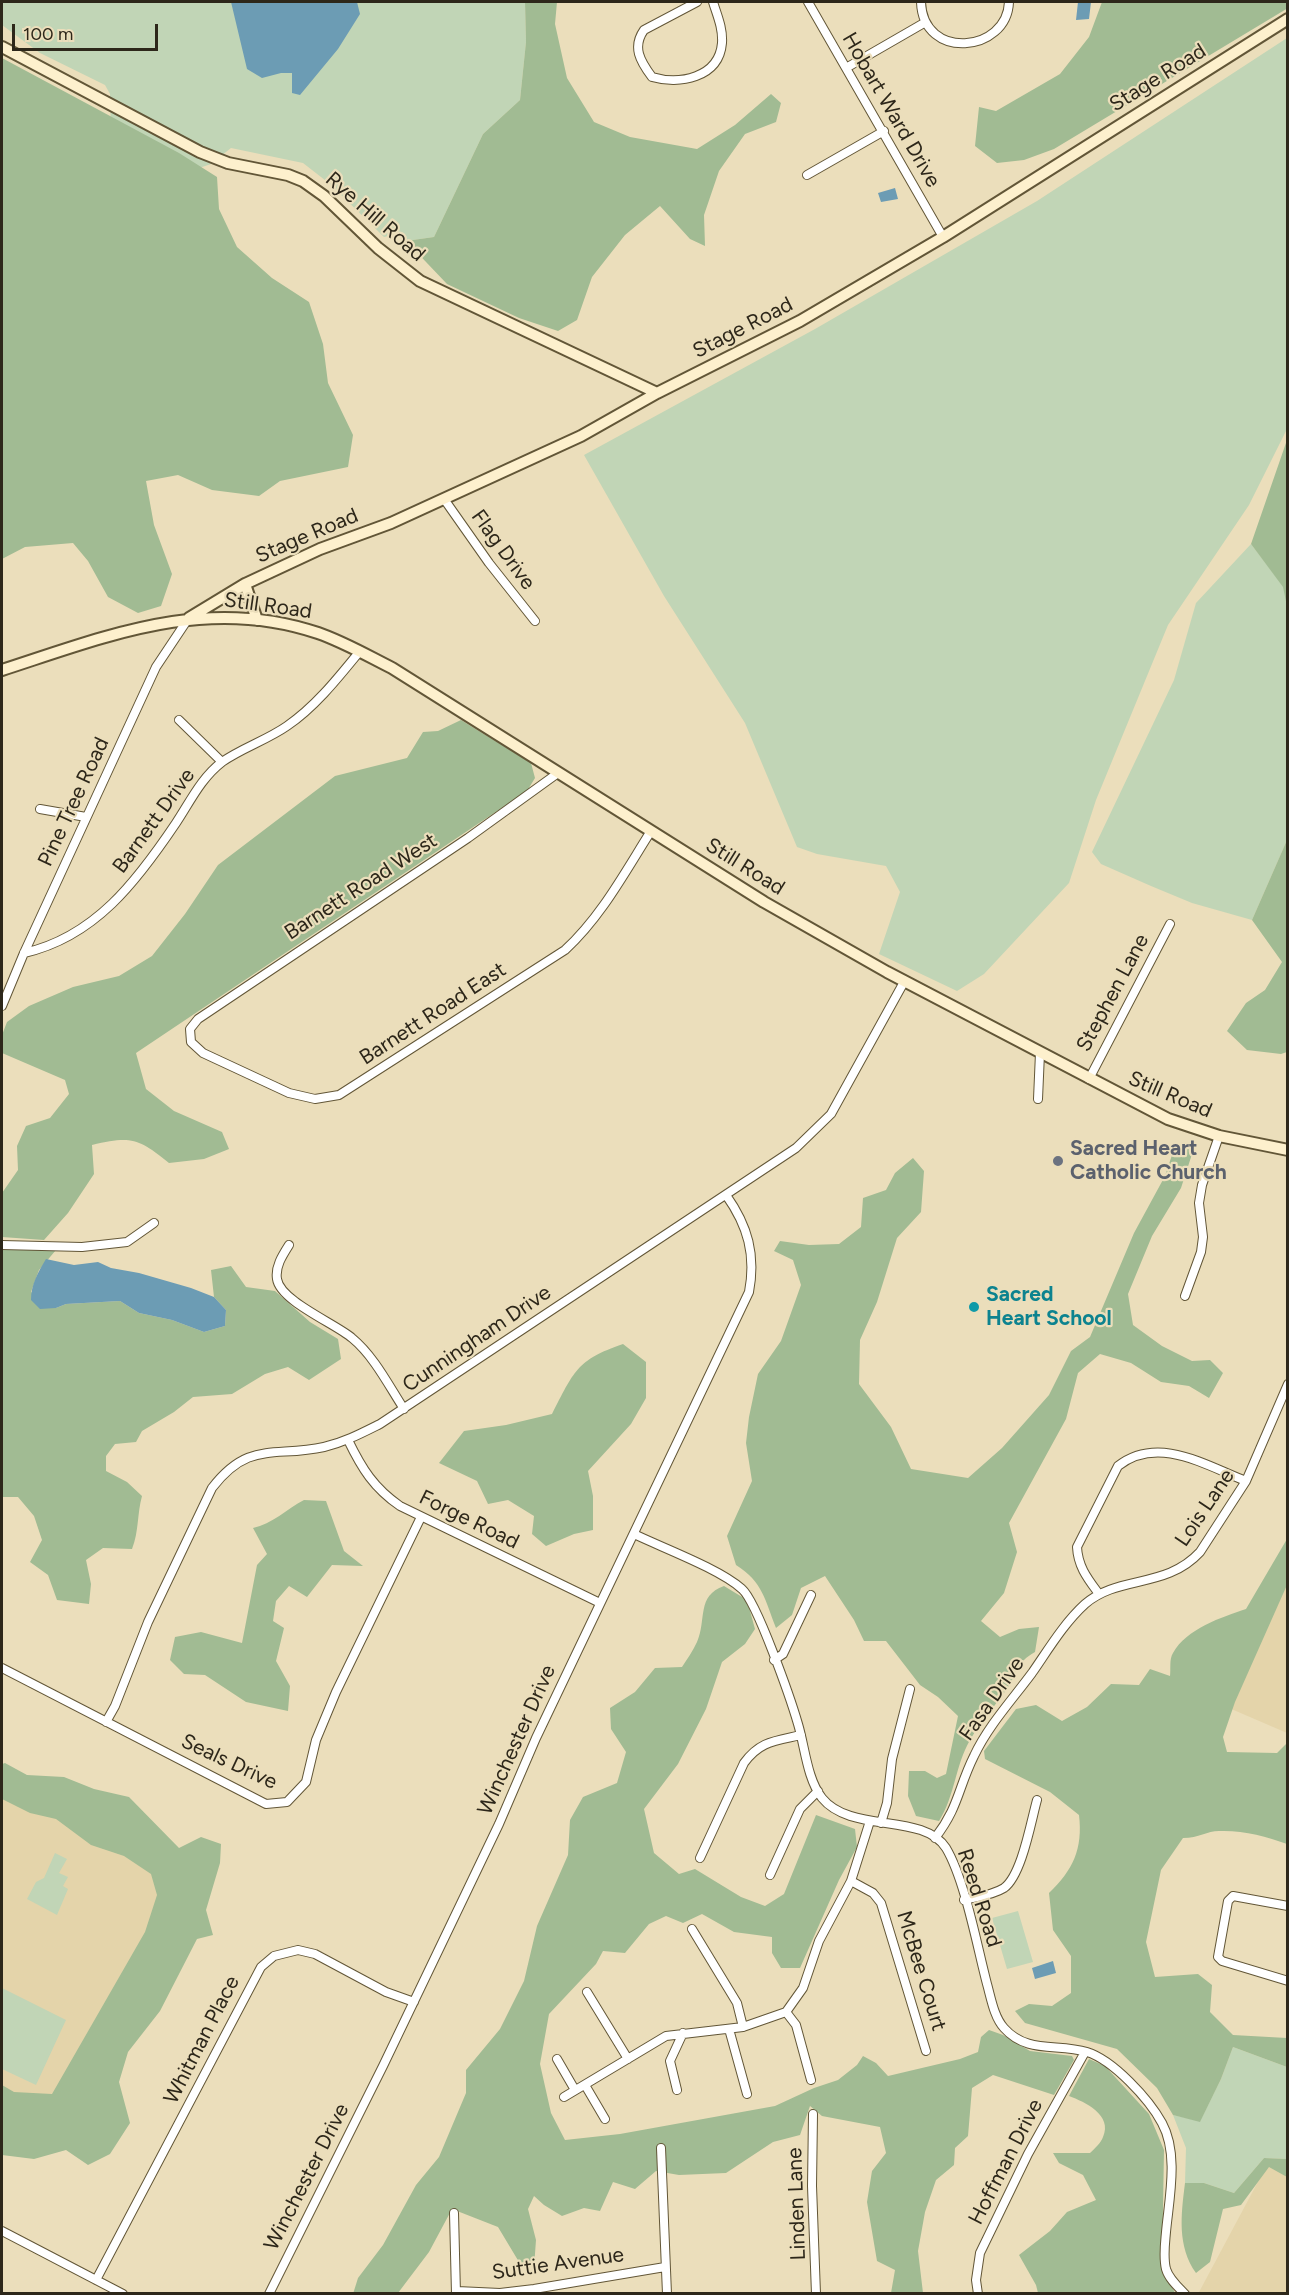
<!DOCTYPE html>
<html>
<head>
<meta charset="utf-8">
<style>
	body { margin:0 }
	#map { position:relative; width:1289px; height:2295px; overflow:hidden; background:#ebdebb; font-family:Figtree,sans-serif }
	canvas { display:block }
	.frame { position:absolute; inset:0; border:3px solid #2d271a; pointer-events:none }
	.scale { position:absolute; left:12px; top:24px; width:146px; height:27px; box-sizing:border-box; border:3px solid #2d271a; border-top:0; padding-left:8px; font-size:18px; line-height:21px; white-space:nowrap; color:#2d271a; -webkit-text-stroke:4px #ebdebb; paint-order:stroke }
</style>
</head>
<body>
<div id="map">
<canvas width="1289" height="2295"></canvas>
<div class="frame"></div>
<div class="scale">100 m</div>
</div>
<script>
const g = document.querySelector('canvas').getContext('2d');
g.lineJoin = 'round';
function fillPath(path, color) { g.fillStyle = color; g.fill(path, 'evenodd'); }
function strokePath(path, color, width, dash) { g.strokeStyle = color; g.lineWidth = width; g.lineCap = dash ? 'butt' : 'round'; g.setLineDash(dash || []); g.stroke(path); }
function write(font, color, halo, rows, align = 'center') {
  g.font = font + ' Figtree,sans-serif'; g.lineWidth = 4.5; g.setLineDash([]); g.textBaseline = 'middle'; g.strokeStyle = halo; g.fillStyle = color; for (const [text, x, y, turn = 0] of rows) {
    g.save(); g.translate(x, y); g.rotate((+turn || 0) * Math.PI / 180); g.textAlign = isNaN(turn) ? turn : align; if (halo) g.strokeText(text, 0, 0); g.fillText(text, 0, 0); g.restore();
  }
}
fillPath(new Path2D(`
	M1287,1573V1733L1229,1708Z
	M2,1773L187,1871L52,2150L2,2125Z
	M1268,2163L1287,2173V2293L1198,2294Z`), '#e4d4aa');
fillPath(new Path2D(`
	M2,2H525L526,42L520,100L483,134L434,237L406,241L397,234L384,237L330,184L303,163L231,148L211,164L173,177L111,131L110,94L105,85L40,53L2,25Z
	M1287,38V429L1249,505L1168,625L1096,800L1069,883L984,974L957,991L879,954L900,892L886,866L817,854L797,847L745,723L664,596L584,455L815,329L1037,201Z
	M1251,544L1284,587L1288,606L1287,840L1252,920L1192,903L1151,886L1101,864L1092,852L1174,680L1196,603Z
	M55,1853L67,1859L59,1873L68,1877L63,1886L68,1889L57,1915L27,1899L36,1882L44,1878Z
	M1018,1911L1033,1962L1007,1969L992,1918Z
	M2,1988L66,2020L36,2085L2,2069Z
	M1233,2047L1287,2067V2159L1264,2158L1234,2193L1204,2183H1185L1186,2148L1173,2115L1200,2121L1221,2079Z`), '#c1d5b6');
fillPath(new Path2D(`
	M525,2H557L555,24L567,78L594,122L630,137L697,149L735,125L771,94L781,103L776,122L745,134L719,171L704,215L705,246L690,239L660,206L625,235L592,277L577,320L558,331L519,318L447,284L406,241L434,237L483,134L520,100L526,42Z
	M1102,2H1287L1288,8L1054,149L1024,160L997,163L975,146L979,107L996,111L1060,74L1089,37Z
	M2,58L179,153L217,177L219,209L237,247L272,278L309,302L323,344L328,383L353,435L348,467L280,481L259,496L212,490L178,475L146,481L154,525L172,574L161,606L138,613L108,597L88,561L73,543L25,547L2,559Z
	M1287,440V606L1283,587L1251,544Z
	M461,720L531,763L535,778L527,791L136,1053L146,1089L174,1111L222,1132L229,1149L204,1159L169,1163C138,1138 131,1136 92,1145L94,1174L68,1213L44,1240L2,1237V1193L18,1170L17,1146L26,1126L50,1118L69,1094L65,1080L2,1053V1035L7,1022L29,1006L73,987L119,976L152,956L185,914L218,865L335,776L407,758L423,732L438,731Z
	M1287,840V1052L1281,1054L1247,1050L1227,1031L1246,1003L1265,990L1282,962L1252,920Z
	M1176,1143L1193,1151L1181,1188L1152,1236L1128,1294L1133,1325L1162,1346L1192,1361L1210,1360L1223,1373L1209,1398L1189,1386L1161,1382L1131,1363L1100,1354L1078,1373L1066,1419L1009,1523L1017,1552L1004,1593L981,1621L1000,1637L1019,1629L1039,1627L1035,1652C1016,1663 1019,1670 1008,1687C996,1705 981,1721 970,1740C955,1766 955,1796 939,1821L916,1816L908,1796L909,1771H925L937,1778L946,1774L958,1716L938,1697L920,1685L886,1641H864L854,1620L825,1576L801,1588L792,1615L776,1628C765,1600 763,1582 736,1565L727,1536L752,1481L746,1443L749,1417L758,1374L781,1341L801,1285L793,1260L774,1251L780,1241L809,1245L839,1244L861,1227L863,1198L886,1190L895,1173L913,1158L924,1171L921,1212L897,1238L877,1302L860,1340L859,1384L891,1427L911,1469L968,1478L1002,1448L1049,1395L1071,1351L1090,1337L1134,1233L1165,1176Z
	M2,1249L56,1250L39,1270L31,1292L56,1308L66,1304L120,1301L139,1313L172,1320L204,1332L225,1326L226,1310L214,1297L211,1270L231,1266L246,1287L275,1291L310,1322L338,1339L341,1359L309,1380L288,1367L265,1374L232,1394L193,1397L174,1412L142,1431L136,1442L115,1444L106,1456V1471L127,1482L142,1496C137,1514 139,1531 132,1549L103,1548L86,1560L91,1584L89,1604L57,1600L48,1575L30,1562L42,1540L34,1516L18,1497H2Z
	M623,1344L646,1362V1398L631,1424L588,1471L593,1496V1530L574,1534L546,1546L532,1534L534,1516L508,1500L488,1504L477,1481L439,1463L464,1431L506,1425L552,1414C574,1372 576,1360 623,1344Z
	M304,1500L326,1501L344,1551L363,1566L332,1565L307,1597L289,1586L276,1601L273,1621L284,1628L276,1661L290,1686L288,1711L246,1702L205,1675L184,1674L170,1660L175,1637L201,1632L242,1643L257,1565L267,1554L253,1528C272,1524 287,1509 304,1500Z
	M1287,1539V1585L1235,1702L1223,1737L1227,1752L1277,1753L1287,1743V1844C1266,1836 1242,1830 1219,1831C1207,1831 1199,1838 1183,1838L1161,1870L1146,1942L1155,1977L1198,1974L1212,1985L1210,2012L1233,2035L1287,2038V2067L1233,2047L1221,2079L1200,2122L1173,2115L1157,2088L1117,2049L1025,2023L1015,2011L1029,2004L1052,2006L1071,1993V1956L1053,1930L1049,1893C1073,1870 1083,1849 1079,1815L1050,1792L985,1759L984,1751L1016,1709L1036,1705L1062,1721L1087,1707L1111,1684L1139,1685L1150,1669L1170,1676C1171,1669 1169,1659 1173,1653C1186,1629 1222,1617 1246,1609Z
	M724,1586L747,1600L755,1629L745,1644L722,1662L706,1709L678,1764L644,1809L654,1853L679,1874L695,1869L741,1897L765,1906L784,1894L816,1815L855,1829L857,1847L839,1880L800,1968H781L772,1953V1937L734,1932L702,1914L683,1923L666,1916L649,1924L625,1953L603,1951L596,1964L549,2014L540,2064L551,2113L565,2140L620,2134L775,2106L814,2088L838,2080L857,2065L863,2056L876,2063L888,2076L960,2059L978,2052L981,2037L989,2030L1003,2035L1030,2051L1072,2056L1074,2060L1054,2095L993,2075L972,2088L968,2136L955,2148L954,2165L936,2180L925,2212L918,2251L923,2293H891L895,2270L877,2261L867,2202L872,2171L886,2153L880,2127L822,2116L810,2106L800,2135L773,2142L726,2173L679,2175L656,2171L635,2189L613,2182L600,2211L584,2208L562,2216L544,2205L534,2196L528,2209L536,2240L534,2267H522L498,2227L452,2209L429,2252L398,2293L353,2294L358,2278L383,2245L416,2185L439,2157L466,2093V2070L500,2029L524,1981L537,1926L568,1855L570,1820L583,1797L617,1783L626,1752L611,1729L610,1708L635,1692L655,1668L682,1667C687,1659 693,1651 697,1642C707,1619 696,1596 724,1586Z
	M5,1763L27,1775L64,1777L94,1789L129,1797L179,1848L201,1837L221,1844L220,1863L206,1910L213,1935L197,1939L160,2011L128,2052L119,2082L130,2123L110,2154L88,2165L66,2150L34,2159L2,2155V2085L14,2092L52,2094L145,1932L157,1895L151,1874L124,1856L91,1845L56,1819L30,1813L2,1799V1764Z
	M1089,2059L1105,2066L1149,2114L1164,2150L1162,2266L1175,2293H1038L1036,2285L1019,2255L1050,2231L1067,2212L1096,2200L1083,2175L1059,2163L1053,2153H1090C1094,2149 1101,2143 1103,2137C1113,2115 1085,2102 1069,2096Z
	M1264,2158L1287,2159V2177L1269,2167L1241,2205L1223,2209L1210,2262L1196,2273C1177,2246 1181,2215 1185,2183H1204L1234,2193Z`), '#a1bb93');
fillPath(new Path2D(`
	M231,2H357L360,14L338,49L300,95L292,93V73H281L262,78L247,69Z
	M1078,2H1091L1089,19L1076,20Z
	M895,188L898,199L881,202L878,193Z
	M46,1259L74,1265L98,1262L111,1268L139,1273L191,1288L214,1297L226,1310L225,1326L204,1332L172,1320L139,1313L120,1301L66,1304L56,1308L40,1309L31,1300C31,1285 38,1272 46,1259Z
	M1053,1961L1056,1973L1035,1979L1032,1968Z`), '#6c9cb4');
const street = new Path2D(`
	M697,2L644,30C632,47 640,61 652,77C679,85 719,78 722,43C723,28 717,15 713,2
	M808,2L943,237
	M921,2C923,61 1007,53 1009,2
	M846,68L924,23
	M807,175L884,131
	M444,499L489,563L535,621
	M179,720L222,762
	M558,773L468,838L198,1019L190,1029L191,1042L203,1053L289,1093L315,1099L339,1095L565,950C601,917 625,872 651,831
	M40,809L86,817
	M24,953C95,937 137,881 176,823C190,802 201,778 222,762C242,748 267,740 287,726C315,707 338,678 360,651
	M2,1006L24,953L156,667L188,619
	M1089,1079L1170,924
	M1038,1099L1040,1053
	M2,1245L82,1247L127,1242L154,1223
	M289,1245C282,1256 275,1267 277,1279C280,1301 336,1324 352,1338C374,1356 389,1386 404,1409
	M1185,1296L1201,1252L1203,1237L1199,1203L1202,1185L1219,1136
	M348,1440C362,1469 374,1488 400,1506L600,1603
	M634,1534C663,1548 720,1569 742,1589C757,1602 791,1700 798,1724C805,1747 807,1779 822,1798C851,1834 923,1812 946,1848C965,1880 977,1946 987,1984C991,1998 994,2017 1004,2028C1027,2054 1057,2043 1087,2052C1113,2060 1149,2099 1162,2123C1179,2154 1169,2199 1166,2232C1165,2244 1163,2257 1166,2269C1169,2279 1178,2287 1185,2294
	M1099,1594C1088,1579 1078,1567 1077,1547L1118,1466C1158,1435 1205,1465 1246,1481
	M774,1660L783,1654L811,1595
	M2,1668L266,1804L287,1802L306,1782L316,1740L336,1692L421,1517
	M106,1722L115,1706L148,1622L212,1488C249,1440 274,1458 324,1447C345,1442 362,1433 380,1424L796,1148L831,1114L904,982
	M881,1823L887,1803L892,1759L910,1689
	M935,1838C959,1807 958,1788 974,1756C988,1726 1012,1700 1032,1673C1048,1650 1064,1623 1085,1604C1118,1575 1166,1589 1200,1552L1246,1481L1288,1384
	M700,1858L744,1763C760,1741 775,1741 801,1735
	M770,1875L800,1809L818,1791
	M851,1881L873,1893L881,1903L926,2051
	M964,1900C977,1897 993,1895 1004,1888C1022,1875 1031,1821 1037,1800
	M1288,1906L1233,1896L1228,1901L1218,1957L1222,1961L1288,1981
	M692,1929L737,2003L743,2027
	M587,1992L628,2059
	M786,2012L796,2025L811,2080
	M729,2029L747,2094
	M557,2059L575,2090
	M585,2085L605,2119
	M677,2090L670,2061L683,2033
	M564,2097L666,2036L743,2027L786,2012L803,1988L819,1941L851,1881L870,1821
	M813,2114L812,2186L816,2294
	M661,2148L667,2294
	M454,2213L456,2294
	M2,2231L123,2294
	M96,2280L261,1967L274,1956L298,1950L315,1954L386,1992L414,2002
	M457,2291L500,2293L534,2289L665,2267
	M269,2294L383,2066L499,1824L536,1738L749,1292C756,1255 748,1226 726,1195
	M978,2294L976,2280L980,2253L1028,2154L1085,2052`);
const secondary = new Path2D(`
	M2,47L200,152L228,163L288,175L303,181L324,196L378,248L420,281L657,393
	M245,584L257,620
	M189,618L245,584L320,549L391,523L581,436L657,393L800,321L943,237L1288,19
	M2,670C107,636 206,595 318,633C344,642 368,656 392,668L764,902L887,972L1168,1119L1219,1136L1288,1150`);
strokePath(street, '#625637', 10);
strokePath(secondary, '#625637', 14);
strokePath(street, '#fff', 8);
strokePath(secondary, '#fdf0cd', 10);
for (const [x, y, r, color] of [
	[1058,1161,6,"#6b7280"],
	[974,1307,6,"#0f9aa8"]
]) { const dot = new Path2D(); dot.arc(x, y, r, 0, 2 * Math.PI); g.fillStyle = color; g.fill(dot); strokePath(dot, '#ebdebb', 2); }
write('21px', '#2d271a', '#ebdebb', [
	["Stage Road",1158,78,-32],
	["Hobart Ward Drive",891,110,60],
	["Rye Hill Road",375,217,41],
	["Stage Road",743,328,-27],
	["Stage Road",307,536,-23],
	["Flag Drive",503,550,54],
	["Still Road",268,606,8],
	["Pine Tree Road",74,802,-65],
	["Barnett Drive",154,821,-54],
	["Still Road",745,867,32],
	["Barnett Road West",361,887,-33],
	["Stephen Lane",1113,993,-62],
	["Barnett Road East",433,1014,-33],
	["Still Road",1170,1095,23],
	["Cunningham Drive",477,1339,-34],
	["Lois Lane",1205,1508,-56],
	["Forge Road",469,1520,26],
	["Fasa Drive",992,1699,-55],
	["Winchester Drive",517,1740,-66],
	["Seals Drive",229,1762,25],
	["Reed Road",979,1898,72],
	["McBee Court",921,1971,73],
	["Whitman Place",202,2040,-63],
	["Hoffman Drive",1006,2162,-63],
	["Winchester Drive",307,2177,-63],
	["Linden Lane",797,2204,-92],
	["Suttie Avenue",558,2264,-8]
]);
write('bold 21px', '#5b616d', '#ebdebb', [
	["Sacred Heart",1070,1149],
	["Catholic Church",1070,1173]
], 'left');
write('bold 21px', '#0d838f', '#ebdebb', [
	["Sacred",986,1295],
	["Heart School",986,1319]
], 'left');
</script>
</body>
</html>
